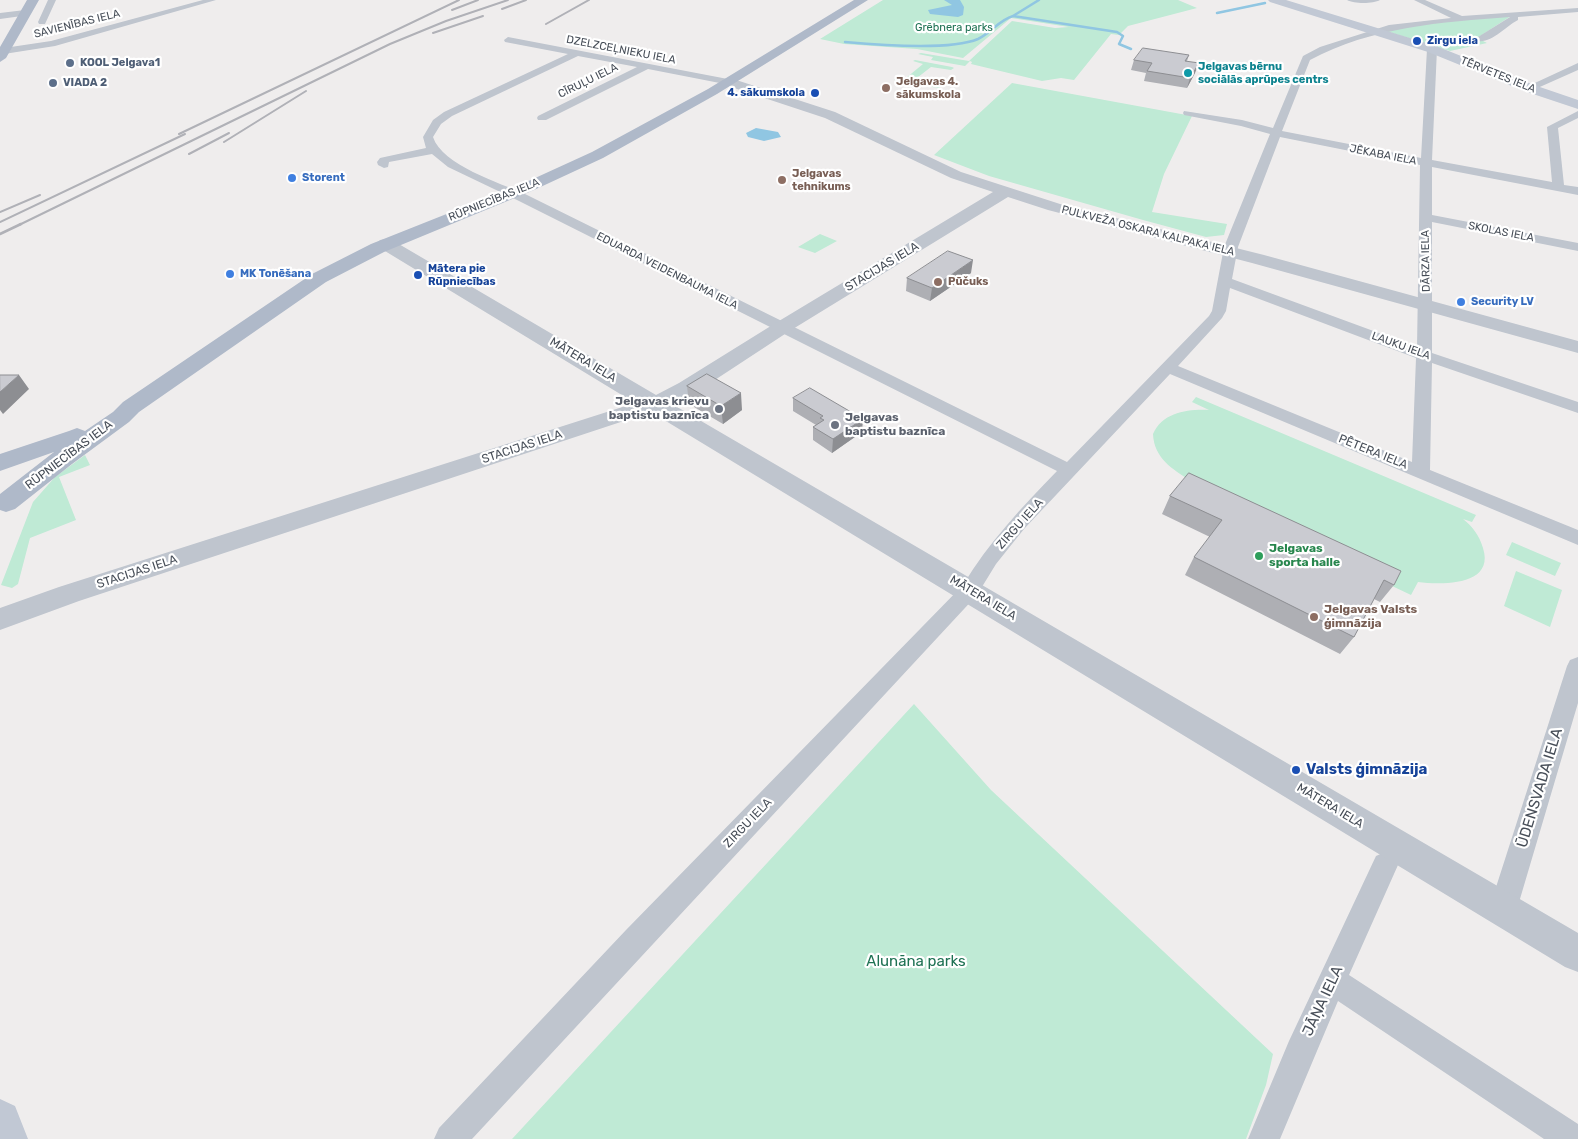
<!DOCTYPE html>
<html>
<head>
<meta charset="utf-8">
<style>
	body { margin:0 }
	canvas { display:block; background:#efeded }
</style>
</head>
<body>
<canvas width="1578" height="1139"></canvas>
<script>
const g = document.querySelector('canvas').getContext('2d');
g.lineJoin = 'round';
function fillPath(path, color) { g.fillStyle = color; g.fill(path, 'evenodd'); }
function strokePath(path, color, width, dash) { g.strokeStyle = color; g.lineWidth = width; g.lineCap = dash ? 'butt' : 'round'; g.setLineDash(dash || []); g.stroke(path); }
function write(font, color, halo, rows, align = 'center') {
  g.font = font + ' Rubik,sans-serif'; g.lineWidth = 4.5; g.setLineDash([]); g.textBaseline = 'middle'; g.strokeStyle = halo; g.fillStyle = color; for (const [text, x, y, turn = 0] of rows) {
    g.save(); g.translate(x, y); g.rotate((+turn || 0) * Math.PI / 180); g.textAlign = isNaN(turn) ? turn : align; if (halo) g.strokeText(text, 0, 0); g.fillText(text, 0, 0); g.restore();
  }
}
fillPath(new Path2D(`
	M883,0H1178L1197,8L1128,26L1119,35L1111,34L1074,80L1061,78L1042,81L971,64L972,62L970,61L965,66L931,60L933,57L918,54L921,53L969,61L1012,21L1055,28L1069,27L1011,18L963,58L917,49L844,44L820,39Z
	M1508,15L1511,16L1477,38L1487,43L1450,51L1386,31L1399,27Z
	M915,60L952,67L954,68L951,70L931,67L913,81L940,87L938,88L894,80L899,76L906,78L923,64L913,61Z
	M1012,83L1192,116L1164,174L1152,212L1227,224L1224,235L1206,237L1143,220L989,176L934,155Z
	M820,234L837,241L815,253L798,247Z
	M1196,397L1476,515L1472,522L1463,519C1473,527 1479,535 1483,548C1495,586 1442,585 1418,582L1411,595L1186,488L1191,481C1172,469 1154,458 1153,434C1163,412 1188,409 1209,410L1192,402Z
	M85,455L90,465L59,477L76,520L30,538L18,584L12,588L1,585L33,502L55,477Z
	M1512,542L1561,563L1555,576L1506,555Z
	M1516,571L1562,590L1550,627L1504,606Z
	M914,704L991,790L1273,1054L1266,1085L1246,1139H512Z`), '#bfead5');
fillPath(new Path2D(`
	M944,0H960L964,7L963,15L958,17L930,14L928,10L952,5Z
	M756,128L778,132L781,137L764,141L748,137L746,133Z`), '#90c6e2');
strokePath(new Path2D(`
	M1217,13L1265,3
	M1013,16L1039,0
	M845,42C878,45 949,51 978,39C991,33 999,20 1013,16L1117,32L1123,36L1119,44L1131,49`), '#90c6e2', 2.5);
fillPath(new Path2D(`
	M48,0H56L45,24H39L38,22Z
	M203,0H216L55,46L4,54L0,52L1,49L4,48L51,41Z
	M1347,0H1380C1373,4 1354,4 1347,0Z
	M1414,0H1425L1462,16L1578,8V12L1518,17V20C1506,26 1492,43 1478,41V37L1510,17C1442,22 1371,27 1310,60L1282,131L1421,158L1427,49L1432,46L1437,49L1432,160L1552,182L1547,127L1578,111V118L1558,128L1564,185L1578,187V195L1432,167V215L1578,243V251L1432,222V353L1578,402V413L1432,363L1430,470L1578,530V545L1170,374L1024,529L996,564L977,595L472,1139H434L439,1128L626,930L963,585C989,542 1022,507 1057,471L517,200L448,167L432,154L389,162L388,167L384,168L378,165L377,162L380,158L426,148L423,137L433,120L444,112L568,54L505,42L504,40L508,37L733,80V84L730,85L648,69L546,120H538L537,118L538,116L637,67L578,56L452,116L441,124L433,137C442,165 500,183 525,194L1067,462L1209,316L1212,311L1224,247L1270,134L1241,126L1184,115L1183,113L1184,111L1242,120L1273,128L1303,56L1320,47L1389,25L1451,18ZM1280,137L1420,165L1417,347L1232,279L1238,247ZM1230,288L1416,358L1412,462L1178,366L1222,318L1226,311Z
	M1578,63V70L1533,90L1529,91L1524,88Z
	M1578,657V703L1517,909L1513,919L1503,923L1493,919L1489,909L1567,666L1570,660Z
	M1385,852L1394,856L1398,865L1349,975L1578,1124V1139H1544L1338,1001L1280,1139H1248L1289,1041L1376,856Z`), '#bfc5ce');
fillPath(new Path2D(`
	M25,10L29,11L30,13L29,15L0,19V13Z
	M730,78L835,112L961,172L1060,204L1264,255L1578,341V353L1252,263L1048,210L1008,197L788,332L695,393L672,404L1578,933V972L1565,967L651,412L79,601L0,630V608L59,587L635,403L380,248L377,244L380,240L386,239L392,240L656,395L679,383L774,324L993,192L951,178L825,118L725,85L724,82Z`), '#bfc5ce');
fillPath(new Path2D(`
	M1268,0H1286L1436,46L1534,85L1578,100V109L1524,91L1428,52L1270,2Z
	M0,1099L15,1106L28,1139H0Z`), '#c1c8d4');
fillPath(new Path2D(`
	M27,0H39L6,58L0,62V47Z
	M854,0H868L717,94L603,158L534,190L384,252L326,282L139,412L129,422L72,464L15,509L6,512L0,510V494L54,452L0,471V454L69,431L77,428L85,431L113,412L123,402L312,274L371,244L522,184L592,152L708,89Z`), '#afb9c9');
strokePath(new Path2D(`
	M502,9L526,0
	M452,10L478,0
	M546,24L589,0
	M433,33L483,16
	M179,134L459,0
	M224,142L306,91
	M189,154L229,133
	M0,212L40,195
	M0,222L185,134
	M19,225L390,44L446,21L508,0`), '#b0b1b7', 2);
strokePath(new Path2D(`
	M0,234L21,224`), '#b0b1b7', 2.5);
fillPath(new Path2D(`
	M1189,55L1187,61L1195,73L1187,88L1144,81L1146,73L1131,70L1134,60Z
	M971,273L930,301L906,291L907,278Z
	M687,386L742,410L723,424L689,404Z
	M793,398L862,432L832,453L813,440V427L816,425L793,411Z
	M1189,473L1394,585L1380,602L1374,599L1354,637L1340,654L1185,575L1194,557L1210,537L1162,514L1170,496Z`), '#aeafb4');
fillPath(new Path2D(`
	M1199,63L1195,73L1187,88L1190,78Z
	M973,260L971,273L930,301L932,288Z
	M19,375L29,389L3,414L0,410V392Z
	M741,393L742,410L723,424L721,406Z
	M863,419L862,432L832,453L833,439Z`), '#8d8e92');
const building = new Path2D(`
	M1143,48L1189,55L1185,61L1199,63L1190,78L1147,71L1152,63L1134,60Z
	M948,251L973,260L932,288L907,278Z
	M707,374L741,393L721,406L687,386Z
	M0,375H19L0,392Z
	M810,388L863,419L833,439L813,427L824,420L820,418L823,416L793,398Z
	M1189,473L1401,571L1394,585L1384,580L1354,637L1194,557L1222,520L1170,496Z`);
fillPath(building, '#cacbd1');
strokePath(building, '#8d8e92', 1);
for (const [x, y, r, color] of [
	[1417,41,5,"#1a4fb4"],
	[70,63,5,"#5c6f8a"],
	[1188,73,5,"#0f9aa8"],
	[53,83,5,"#5c6f8a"],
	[886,88,5,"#8d6e63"],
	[815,93,5,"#1a4fb4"],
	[292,178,5,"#3f7fe0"],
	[782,180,5,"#8d6e63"],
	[230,274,5,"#3f7fe0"],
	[418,275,5,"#1a4fb4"],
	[938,282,5,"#8d6e63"],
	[1461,302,5,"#3f7fe0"],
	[719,409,5,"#6b7280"],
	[835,425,5,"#6b7280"],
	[1259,556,5,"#2e9e5b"],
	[1314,617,5,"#8d6e63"],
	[1296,770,5,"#1a4fb4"]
]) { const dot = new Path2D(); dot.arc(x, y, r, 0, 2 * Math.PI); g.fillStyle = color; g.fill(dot); strokePath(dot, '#fff', 2); }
write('11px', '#474e58', '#fff', [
	["SAVIENĪBAS IELA",77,24,-14],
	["DZELZCEĻNIEKU IELA",621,50,11],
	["TĒRVETES IELA",1498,75,22],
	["CĪRUĻU IELA",588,81,-26],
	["JĒKABA IELA",1383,155,11],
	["RŪPNIECĪBAS IELA",494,200,-22],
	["PULKVEŽA OSKARA KALPAKA IELA",1148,231,14],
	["SKOLAS IELA",1501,232,11],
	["DĀRZA IELA",1426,261,-91],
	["EDUARDA VEIDENBAUMA IELA",667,271,27],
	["LAUKU IELA",1401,346,20]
]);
write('11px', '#1f7254', '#fff', [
	["Grēbnera parks",954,28]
]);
write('bold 11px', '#164399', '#fff', [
	["Zirgu iela",1427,41],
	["4. sākumskola",805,93,"right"],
	["Mātera pie",428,269],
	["Rūpniecības",428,282]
], 'left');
write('bold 11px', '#4e5e75', '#fff', [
	["KOOL Jelgava1",80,63],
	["VIADA 2",63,83]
], 'left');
write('bold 11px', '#0d838f', '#fff', [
	["Jelgavas bērnu",1198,67],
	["sociālās aprūpes centrs",1198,80]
], 'left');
write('bold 11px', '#785e54', '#fff', [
	["Jelgavas 4.",896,82],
	["sākumskola",896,95],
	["Jelgavas",792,174],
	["tehnikums",792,187],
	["Pūčuks",948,282]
], 'left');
write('bold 11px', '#366cbe', '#fff', [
	["Storent",302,178],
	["MK Tonēšana",240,274],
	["Security LV",1471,302]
], 'left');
write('12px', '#474e58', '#fff', [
	["STACIJAS IELA",882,267,-31],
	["MĀTERA IELA",583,360,31],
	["STACIJAS IELA",522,447,-18],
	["PĒTERA IELA",1373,452,22],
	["RŪPNIECĪBAS IELA",69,455,-37],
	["ZIRGU IELA",1020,524,-48],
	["STACIJAS IELA",137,572,-18],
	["MĀTERA IELA",983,598,31],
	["MĀTERA IELA",1330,806,31],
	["ZIRGU IELA",748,823,-46]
]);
write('bold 12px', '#5b616d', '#fff', [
	["Jelgavas krievu",709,402],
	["baptistu baznīca",709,416],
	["Jelgavas",845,418,"left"],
	["baptistu baznīca",845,432,"left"]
], 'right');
write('bold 12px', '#27864d', '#fff', [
	["Jelgavas",1269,549],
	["sporta halle",1269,563]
], 'left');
write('bold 12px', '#785e54', '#fff', [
	["Jelgavas Valsts",1324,610],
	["ģimnāzija",1324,624]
], 'left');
write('bold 15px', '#164399', '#fff', [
	["Valsts ģimnāzija",1306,770]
], 'left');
write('15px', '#474e58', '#fff', [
	["ŪDENSVADA IELA",1540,788,-73],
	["JĀŅA IELA",1323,1001,-65]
]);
write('15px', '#1f7254', '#fff', [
	["Alunāna parks",916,962]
]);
</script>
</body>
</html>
